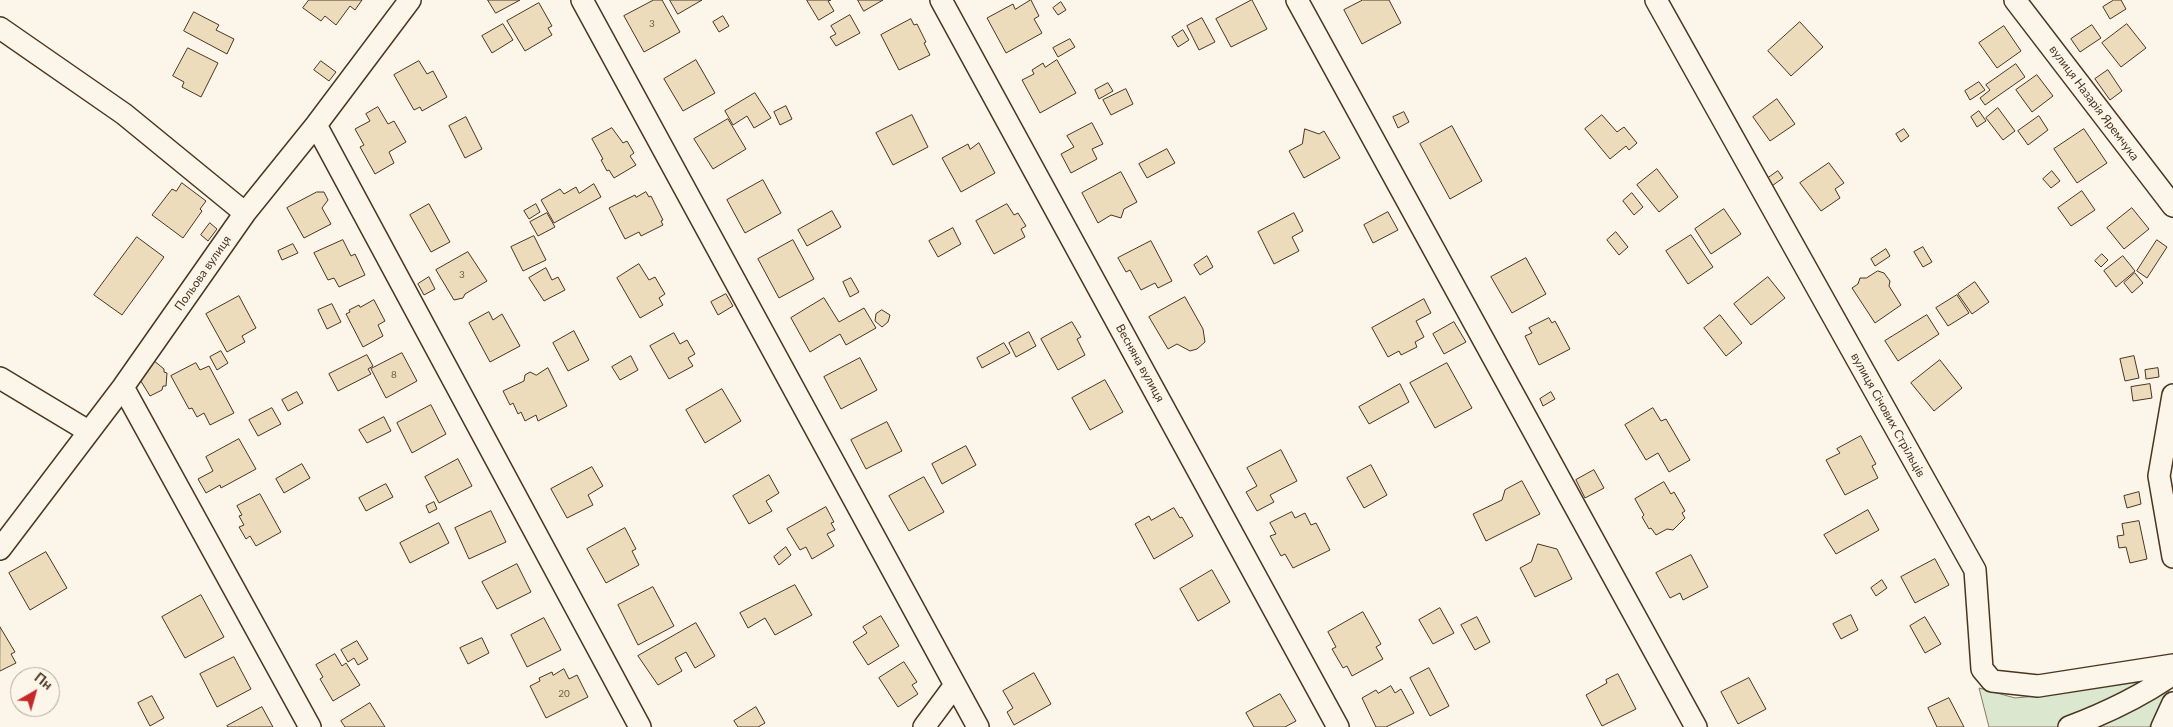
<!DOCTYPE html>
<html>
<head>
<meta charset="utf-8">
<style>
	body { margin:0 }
	#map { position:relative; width:2173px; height:727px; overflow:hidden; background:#fbf6e9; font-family:Lato,sans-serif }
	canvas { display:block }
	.north { position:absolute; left:10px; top:667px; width:50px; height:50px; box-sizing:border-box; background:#fbf6e9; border:1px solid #b4a999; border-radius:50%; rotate:38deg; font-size:14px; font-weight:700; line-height:20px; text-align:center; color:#4a3520 }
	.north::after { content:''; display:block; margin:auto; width:18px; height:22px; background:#c62828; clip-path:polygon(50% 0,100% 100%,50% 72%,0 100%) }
</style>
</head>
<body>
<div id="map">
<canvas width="2173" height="727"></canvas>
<div class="north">Пн</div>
</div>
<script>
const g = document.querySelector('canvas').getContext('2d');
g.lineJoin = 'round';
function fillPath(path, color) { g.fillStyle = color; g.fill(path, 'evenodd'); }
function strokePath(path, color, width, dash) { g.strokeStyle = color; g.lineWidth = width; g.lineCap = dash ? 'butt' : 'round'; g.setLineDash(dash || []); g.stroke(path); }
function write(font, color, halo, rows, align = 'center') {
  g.font = font + ' Lato,sans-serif'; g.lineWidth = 4; g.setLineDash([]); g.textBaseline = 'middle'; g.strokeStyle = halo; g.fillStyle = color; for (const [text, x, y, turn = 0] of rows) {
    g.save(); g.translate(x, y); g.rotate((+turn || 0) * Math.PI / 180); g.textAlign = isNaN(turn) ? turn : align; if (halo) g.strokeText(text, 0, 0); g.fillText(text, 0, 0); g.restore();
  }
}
const green = new Path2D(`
	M2165,674L2172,680L2165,704L2149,727H1989L1979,688L2015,698L2057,694Z`);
fillPath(green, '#dce7d0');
strokePath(green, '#887966', 1);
const building = new Path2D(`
	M309,0H362L355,10L350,6L336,25L325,16L321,21L303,8Z
	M488,0H520L496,13Z
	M654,0H662L680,32L644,52L624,16Z
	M670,0H702L678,14Z
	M807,0H831L828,1L834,11L819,20Z
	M858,0H883L864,11Z
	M1031,0L1039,16L1034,19L1042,33L1006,53L987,18L1013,4L1015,9Z
	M1252,0L1267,29L1231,47L1216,19Z
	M1363,0H1389L1401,23L1362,44L1344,10Z
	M2114,0H2121L2126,9L2110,19L2103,7Z
	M1061,2L1066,10L1058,15L1053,8Z
	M539,3L552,26L548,28L552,35L525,51L507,21Z
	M194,12L219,25L216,30L234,39L227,54L184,31Z
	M850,15L860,33L836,46L830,37L836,34L831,26Z
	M723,16L729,26L719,32L713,22Z
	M1202,18L1215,42L1199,50L1187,26Z
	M911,19L914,25L917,24L926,42L924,43L930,55L899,70L881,35Z
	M1800,22L1823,47L1791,76L1768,51Z
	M503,24L513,40L492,53L482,36Z
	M2127,24L2146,48L2121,67L2102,43Z
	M2092,25L2101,38L2080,52L2071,39Z
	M2004,26L2021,51L1997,68L1979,43Z
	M1183,30L1189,40L1178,47L1172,37Z
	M1070,39L1075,47L1058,57L1053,48Z
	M188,48L218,63L201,97L182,87L184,82L173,76Z
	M696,60L715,93L683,111L664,79Z
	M1057,60L1076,93L1040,113L1022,80L1034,74L1032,70L1043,63L1045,67Z
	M321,61L336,72L329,81L314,70Z
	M419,61L427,74L433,71L447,97L422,111L420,107L414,110L394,75Z
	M2016,64L2025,77L1985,105L1980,98L1990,90L1986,85Z
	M2108,70L2122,91L2110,100L2095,79Z
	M2037,75L2053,96L2032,112L2016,90Z
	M1979,82L1985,90L1970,100L1965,91Z
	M1108,83L1113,91L1099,99L1095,90Z
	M1126,89L1133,104L1111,115L1103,100Z
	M755,93L771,118L754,128L747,116L733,125L725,111Z
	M1777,99L1795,124L1770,141L1753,117Z
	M786,106L792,119L780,125L774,112Z
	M378,107L388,124L394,121L406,142L389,152L394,163L375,174L360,147L364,145L355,129L370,121L366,114Z
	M1998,108L2015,131L2003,140L1986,118Z
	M1979,111L1986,121L1977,127L1971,117Z
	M1404,112L1409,122L1398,128L1393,117Z
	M912,115L928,147L893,165L876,133Z
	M1602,115L1617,132L1624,127L1637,143L1629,150L1626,146L1610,159L1585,129Z
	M2039,116L2048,130L2028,145L2018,131Z
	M466,117L482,149L465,158L449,126Z
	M728,119L746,149L713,169L694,139Z
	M1092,123L1103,144L1092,149L1097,159L1071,173L1061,154L1074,147L1067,136Z
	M1452,126L1482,181L1450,199L1420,144Z
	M612,128L623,143L627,141L634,153L630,156L636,165L614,178L609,170L607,171L601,160L603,159L592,139Z
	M1305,129L1319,134L1324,131L1340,158L1304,178L1289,151L1302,144Z
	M1904,129L1909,136L1901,142L1896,134Z
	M2084,129L2107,163L2077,183L2054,149Z
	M979,143L995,173L961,192L942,158L968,144L970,149Z
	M1167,149L1175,163L1147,178L1139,164Z
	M1829,163L1844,183L1835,189L1840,198L1821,211L1800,183Z
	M1657,169L1678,197L1659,212L1637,185Z
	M1778,171L1783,178L1769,188L1764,181Z
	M2052,171L2060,181L2051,188L2043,179Z
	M1121,172L1137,202L1124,209L1121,218L1111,215L1098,223L1082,193Z
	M763,180L781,213L745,233L727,200Z
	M182,183L206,201L200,209L202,211L183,238L152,215L172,189L176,191Z
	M594,184L601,197L554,223L541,200L560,189L564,194L576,187L579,193Z
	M2082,191L2095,210L2071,226L2058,208Z
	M317,192H324L328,200L322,208L331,224L304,238L287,208Z
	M646,192L649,197L651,196L663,220L661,221L663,225L641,236L639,232L625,239L609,208L635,195L636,197Z
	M1632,193L1643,207L1634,215L1623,201Z
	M429,204L450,242L431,252L410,215Z
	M536,204L540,212L529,219L524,211Z
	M1007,204L1014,215L1018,213L1026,226L1021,229L1025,237L994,254L976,221Z
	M2132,208L2149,229L2124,249L2107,228Z
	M1724,209L1741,234L1711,254L1695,229Z
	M832,211L841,227L807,246L798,230Z
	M1388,212L1398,230L1373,243L1364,225Z
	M547,213L555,227L538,236L530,222Z
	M1294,213L1303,231L1292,237L1299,251L1274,264L1258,232Z
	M210,223L217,229L208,241L201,235Z
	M953,228L961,244L938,257L929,241Z
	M1616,232L1628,247L1619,255L1607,240Z
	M1691,235L1713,267L1688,284L1666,251Z
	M534,236L546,260L523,271L511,247Z
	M137,237L164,257L122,315L94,295Z
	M343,240L351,256L355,254L365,275L339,287L334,278L328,280L314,253Z
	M793,240L814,279L779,298L758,259Z
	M2157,240L2167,247L2147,278L2137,271Z
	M1151,241L1172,281L1158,288L1155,283L1141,290L1130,270L1126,272L1118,258Z
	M293,244L298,253L282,260L278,251Z
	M1923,247L1932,262L1923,267L1914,252Z
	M1886,249L1890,256L1875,266L1871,259Z
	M468,252L487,281L465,294L463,298L454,300L436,270Z
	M2102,254L2108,260L2101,267L2095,261Z
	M1207,256L1213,267L1200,275L1194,265Z
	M2123,256L2135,271L2116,287L2104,271Z
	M1526,258L1546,294L1512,313L1491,277Z
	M639,264L649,280L655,277L665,294L659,298L663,305L640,318L617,278Z
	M546,268L552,280L558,277L565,290L544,301L529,278Z
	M1878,271L1884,273L1890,281L1889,286L1901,305L1875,323L1852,288L1858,284L1860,278H1866Z
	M2135,273L2143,283L2132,293L2124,283Z
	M429,277L435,289L424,295L418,284Z
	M1768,277L1785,298L1751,325L1734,304Z
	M851,278L859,292L850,297L843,282Z
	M1975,282L1989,302L1972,314L1958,294Z
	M726,294L733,306L718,315L711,302Z
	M1957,295L1969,313L1948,326L1936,308Z
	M239,296L256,328L242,336L245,342L227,352L206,314Z
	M1185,297L1203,329L1205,342L1197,349L1190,351L1177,344L1168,349L1149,317Z
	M824,298L839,322L864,308L876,328L846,345L840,334L810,352L791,318Z
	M1424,299L1431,313L1416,321L1424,337L1415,342L1417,347L1401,355L1399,351L1388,357L1372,328Z
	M374,300L385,321L378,325L383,336L363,347L346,314L350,312L349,310L359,305L360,307Z
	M332,304L341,322L327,329L318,310Z
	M882,310L890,315L888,322L882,327L875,321L876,314Z
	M489,312L493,320L502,314L520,346L490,362L469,323Z
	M1720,315L1742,343L1726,356L1704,328Z
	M1927,315L1939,334L1898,361L1885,341Z
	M1549,318L1552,323L1555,321L1570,349L1539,365L1525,336L1532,333L1529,328Z
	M1072,322L1081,337L1077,339L1085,355L1058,370L1041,339Z
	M1454,322L1466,342L1444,354L1433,334Z
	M574,331L589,360L568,371L553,343Z
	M1029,332L1036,346L1016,357L1009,343Z
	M674,333L680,344L687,340L695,354L688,358L693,366L669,379L650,346Z
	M1004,343L1010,353L982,368L977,358Z
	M221,351L228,363L217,370L210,357Z
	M402,353L417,381L386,398L371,369Z
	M367,355L373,366L368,369L371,374L338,391L329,374Z
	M631,356L638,370L620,380L612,367Z
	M2134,356L2139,378L2125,381L2120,359Z
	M860,358L877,390L841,409L824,377Z
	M153,360L164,369V372L167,373L166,386H163L162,390L150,396L139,378Z
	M1940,360L1962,388L1934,411L1911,383Z
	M196,363L200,370L209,366L234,413L210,425L204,413L197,417L192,408L189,409L171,376Z
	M1447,363L1472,408L1435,428L1410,383Z
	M548,368L567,406L538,421L536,415L525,421L521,412L518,414L513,403L510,405L503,391L524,381L525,375L530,372L536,375Z
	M2158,368L2159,377L2146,379L2145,370Z
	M1105,380L1123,412L1090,430L1072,398Z
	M1400,384L1409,402L1369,424L1359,407Z
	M2150,384L2152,398L2133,401L2131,387Z
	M722,389L741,421L705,443L686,410Z
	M297,392L303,403L288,411L282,400Z
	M1551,392L1555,399L1543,406L1540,399Z
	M431,405L446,434L412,453L397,423Z
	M272,408L281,424L258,436L249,420Z
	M1653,408L1661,421L1666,419L1690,460L1669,472L1658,453L1646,460L1625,425Z
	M384,417L391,431L367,443L359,430Z
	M887,422L902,451L866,469L851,440Z
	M1861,436L1876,464L1872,466L1878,478L1845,495L1826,460L1840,453L1837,449Z
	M239,439L256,469L221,488L220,485L206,493L198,479L213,471L206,457Z
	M966,446L976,465L942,484L932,464Z
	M1281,450L1297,481L1270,495L1274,502L1257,511L1246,492L1257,486L1247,468Z
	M458,459L472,486L439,503L425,477Z
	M302,464L310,478L284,493L276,479Z
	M1371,465L1387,495L1364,508L1347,478Z
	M592,467L603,486L588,495L593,505L567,518L551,489Z
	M1594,470L1604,488L1585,498L1576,480Z
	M769,475L779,493L766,501L772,511L749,524L733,496Z
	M924,477L944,512L909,531L889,496Z
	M1522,481L1540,514L1486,541L1473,514L1502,500L1505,490Z
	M1664,482L1671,494L1674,492L1685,511L1682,513L1685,518L1673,530L1667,529L1656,535L1651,528L1649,529L1642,517L1644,515L1635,499Z
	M386,484L393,497L366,511L359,498Z
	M2139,492L2141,504L2127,508L2124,496Z
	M260,494L281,532L256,546L250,536L246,539L239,527L244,525L239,516L242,515L237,506Z
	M434,502L437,509L429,513L426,506Z
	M826,507L834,522L831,523L835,530L827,534L834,546L812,559L806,547L800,550L787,529Z
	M1174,508L1180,518L1182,517L1193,536L1154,559L1135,524L1149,516L1151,520Z
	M1868,510L1879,530L1836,554L1824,535Z
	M491,511L506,542L469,559L455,528Z
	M1292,512L1295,518L1305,513L1311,525L1316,523L1330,550L1293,568L1285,554L1281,556L1270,536L1276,534L1270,523Z
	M2139,521L2147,559L2130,563L2126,547L2119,548L2117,536L2124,535L2122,524Z
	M439,523L449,543L410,563L400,543Z
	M625,528L636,549L632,551L639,565L606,583L587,549Z
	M1538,544L1557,549L1572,579L1535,597L1520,568L1531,562Z
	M786,547L791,555L779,565L774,557Z
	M46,552L67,588L30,610L9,573Z
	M1691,555L1708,587L1683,600L1680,593L1670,598L1656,573Z
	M1935,559L1949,585L1915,603L1901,577Z
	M517,564L531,592L497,609L482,582Z
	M1212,570L1230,602L1198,621L1180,589Z
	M1882,580L1887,588L1876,596L1871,588Z
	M795,585L812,615L775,635L765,618L748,628L740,613Z
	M653,587L674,626L638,645L618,605Z
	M201,595L224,637L185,658L162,617Z
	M1440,608L1454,633L1433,644L1419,620Z
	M1363,612L1381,644L1376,647L1383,659L1352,676L1347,666L1343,668L1332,649L1336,647L1328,632Z
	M1851,615L1858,630L1841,639L1833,624Z
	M881,616L899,646L868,665L853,642L867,633L863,627Z
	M1477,617L1490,642L1475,650L1461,625Z
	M1925,617L1941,644L1925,653L1910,626Z
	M544,618L561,650L527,667L511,635Z
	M696,623L715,656L695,668L686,652L675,658L682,671L658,685L638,656Z
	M0,627L15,652L11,654L16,663L0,671Z
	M482,638L489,653L468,664L460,648Z
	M357,641L368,659L358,665L354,658L348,662L341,650Z
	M335,654L342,666L346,663L360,685L333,701L320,679L323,677L316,665Z
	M234,657L251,689L217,707L200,674Z
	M904,662L917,682L912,685L918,694L898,707L879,678Z
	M1429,668L1449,706L1430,716L1410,678Z
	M564,669L569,679L577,675L588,697L546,718L530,686L540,681L539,678L552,672L553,675Z
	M1034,673L1051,704L1014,725L1007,712L1013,708L1003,691Z
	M1618,674L1636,709L1602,726L1586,695L1607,683L1606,680Z
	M1749,678L1766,709L1738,724L1721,692Z
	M1391,686L1395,693L1401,689L1414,713L1386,727H1376L1362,698L1376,690L1378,693Z
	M1280,694L1296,721L1285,727H1254L1246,713Z
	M152,696L164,718L150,726L138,703Z
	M1949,698L1964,727H1937L1928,708Z
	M370,703L385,727H345L341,721Z
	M262,707L273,727H228L227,726Z
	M756,707L765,723L758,727H738L734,721Z`);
fillPath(building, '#ecdcbc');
strokePath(building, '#4a3520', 1);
const minor = new Path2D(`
	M582,0L978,727
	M941,0L1338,727
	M1297,0L1696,727
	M1656,0L1975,570L1982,669L1992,681L2038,686L2173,665
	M2015,0L2173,206
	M0,28L124,114L245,213
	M316,125L640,727
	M0,378L88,431
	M123,387L310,727
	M2173,395L2159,476L2173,557
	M0,549L123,387L245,213L316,125L410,0
	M924,727L955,685
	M2069,727C2106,713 2140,697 2173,674
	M2162,727L2173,703`);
strokePath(minor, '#4a3520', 24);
strokePath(minor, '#fbf6e9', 21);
write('10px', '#725f47', null, [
	["3",652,24],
	["3",462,275],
	["8",394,375],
	["20",564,694]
]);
write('12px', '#4a3520', '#fbf6e9', [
	["вулиця Назарія Яремчука",2094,103,53],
	["Польова вулиця",203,273,-55],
	["Весняна вулиця",1140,363,61],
	["вулиця Січових Стрільців",1888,415,61]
]);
</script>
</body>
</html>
